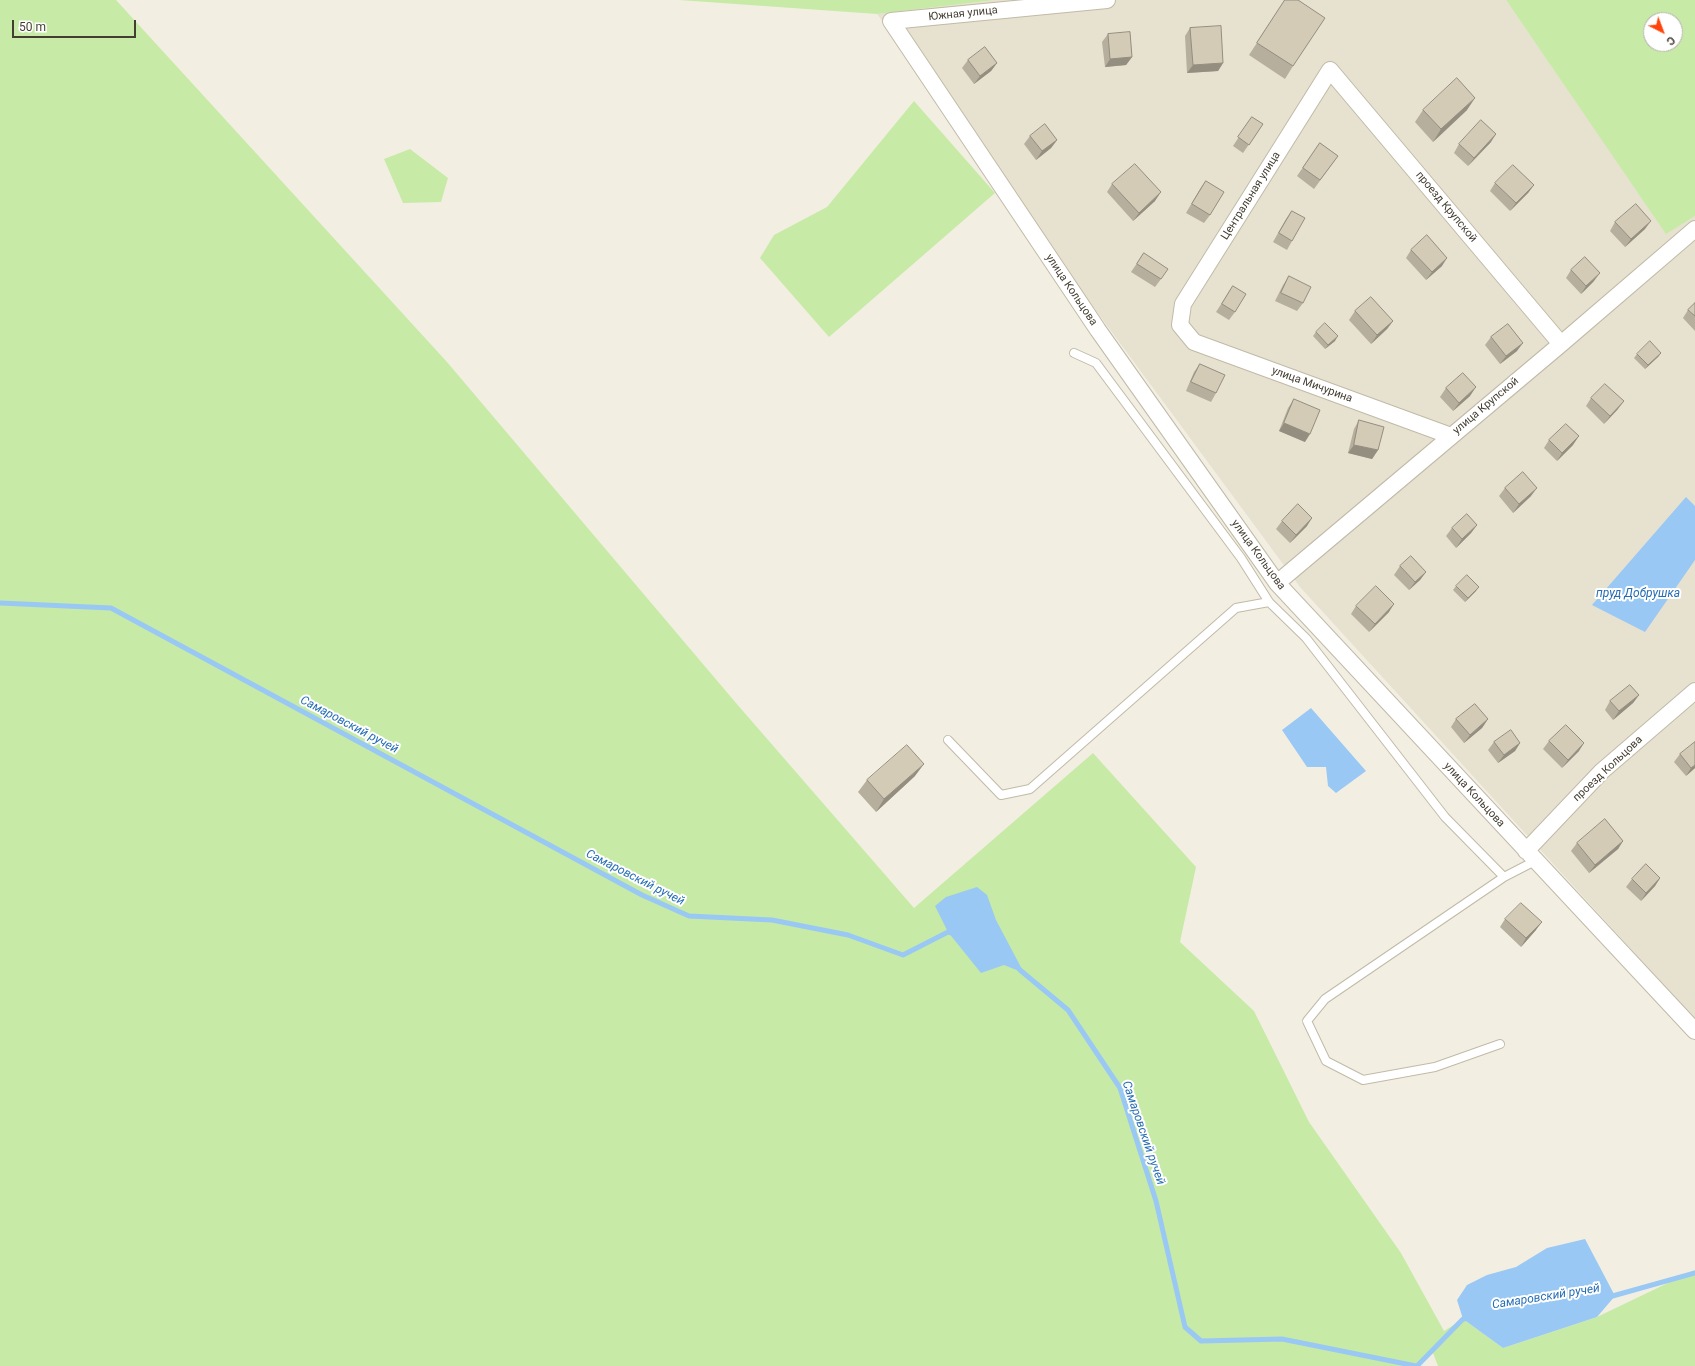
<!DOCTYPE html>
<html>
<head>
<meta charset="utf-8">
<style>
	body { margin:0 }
	#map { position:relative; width:1695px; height:1366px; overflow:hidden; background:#f2efe2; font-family:Roboto,sans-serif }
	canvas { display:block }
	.north { position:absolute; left:1643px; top:12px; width:40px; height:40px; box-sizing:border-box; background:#fff; border:1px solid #b4b2ad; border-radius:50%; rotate:138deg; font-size:11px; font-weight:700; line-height:16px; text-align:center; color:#443e32 }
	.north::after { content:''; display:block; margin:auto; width:14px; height:18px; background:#ff440c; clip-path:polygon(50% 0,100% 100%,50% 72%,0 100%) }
	.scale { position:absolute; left:12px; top:20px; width:124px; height:18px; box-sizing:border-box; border:2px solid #443e32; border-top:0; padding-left:5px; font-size:12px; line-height:14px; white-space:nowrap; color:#443e32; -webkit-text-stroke:3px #fff; paint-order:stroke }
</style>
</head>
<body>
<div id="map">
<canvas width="1695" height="1366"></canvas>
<div class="north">С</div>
<div class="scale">50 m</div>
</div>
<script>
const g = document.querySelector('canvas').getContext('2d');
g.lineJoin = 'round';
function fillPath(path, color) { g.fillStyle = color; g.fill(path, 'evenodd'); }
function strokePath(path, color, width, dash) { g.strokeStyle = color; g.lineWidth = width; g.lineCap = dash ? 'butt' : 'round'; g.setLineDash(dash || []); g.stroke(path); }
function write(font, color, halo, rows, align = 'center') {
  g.font = font + ' Roboto,sans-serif'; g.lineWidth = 4; g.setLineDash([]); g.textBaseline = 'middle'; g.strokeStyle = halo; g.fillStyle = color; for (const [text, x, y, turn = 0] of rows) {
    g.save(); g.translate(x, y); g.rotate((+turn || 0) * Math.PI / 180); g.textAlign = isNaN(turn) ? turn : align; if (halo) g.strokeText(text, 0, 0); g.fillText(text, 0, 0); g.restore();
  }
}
fillPath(new Path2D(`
	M995,0H1506L1666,233L1695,216V1019L1300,587L877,14Z`), '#e7e1d0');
fillPath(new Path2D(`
	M0,0H116L447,362L736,703L914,908L1093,753L1196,867L1180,942L1254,1011L1309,1122L1401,1253L1444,1331L1463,1319L1503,1348L1597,1317L1695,1270V1366H1438L1433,1353L1417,1366H0Z
	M679,0H995L877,14Z
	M1506,0H1695V216L1666,234ZM1651,20H1675V44H1651Z
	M914,101L995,193L829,337L760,258L774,235L827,207Z
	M410,149L448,178L441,202L403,203L384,159Z`), '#c7eaa7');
fillPath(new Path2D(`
	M1686,497L1695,506V560L1645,632L1592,605Z
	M1311,708L1366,771L1336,793L1328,786L1326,767H1307L1282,730Z
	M977,887L987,895L996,920L1024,973L1004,965L981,973L948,932L935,906L946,897Z
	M1585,1239L1615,1296L1597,1317L1503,1348L1463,1319L1457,1300L1467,1285L1487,1275L1516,1267L1547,1248Z`), '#99c8f4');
strokePath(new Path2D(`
	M0,603L111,608L642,895L689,916L772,920L848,935L903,955L948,932L954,934
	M1020,970L1068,1010L1120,1088L1156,1201L1185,1327L1201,1341L1282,1339L1416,1366
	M1609,1297L1695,1273
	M1417,1366L1463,1319L1470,1318`), '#99c8f4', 5);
const service = new Path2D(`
	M1074,353L1096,363L1241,558L1269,602L1306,638L1445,817L1504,877
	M948,740L1001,795L1030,789L1236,608L1269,602
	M1500,1044L1435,1067L1363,1080L1326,1061L1307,1021L1325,999L1504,877L1535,861`);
const minor = new Path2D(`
	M1107,0L891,21L1098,330L1277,583L1695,1031
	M1451,436L1194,342L1180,325L1183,304L1330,70L1561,344
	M1277,583L1561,344L1695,229
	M1526,851L1602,771L1695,691`);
strokePath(service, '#c1baa7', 10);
strokePath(minor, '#c1baa7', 18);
strokePath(service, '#fff', 8);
strokePath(minor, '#fff', 16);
fillPath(new Path2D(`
	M1285,0L1293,66L1285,79L1249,55Z
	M1190,28L1223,63L1218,71L1187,73L1185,36Z
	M1108,34L1132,57L1126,65L1105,67L1102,42Z
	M968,60L997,63L991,71L974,84L962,68Z
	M1423,110H1467L1433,142L1415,122Z
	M1252,117L1263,124L1243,153L1233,146Z
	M1030,136L1057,140L1051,148L1036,160L1024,144Z
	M1491,142L1468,166L1454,153L1459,144Z
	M1320,143L1338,156L1314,189L1297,176Z
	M1206,181L1210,215L1204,223L1186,213L1200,189Z
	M1495,183L1534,185L1528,193L1510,211L1490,191Z
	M1112,184L1155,201L1133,221L1107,192Z
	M1292,211V241L1287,250L1273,242L1286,219Z
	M1615,222L1645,229L1625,247L1610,231Z
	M1411,250L1442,266L1426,280L1406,258Z
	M1144,253L1161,279L1155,287L1131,272Z
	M1571,270L1594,281L1581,294L1566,278Z
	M1289,276L1303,303L1297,311L1275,301L1283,285Z
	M1233,286L1235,312L1229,320L1216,312Z
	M1695,303V331L1683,318L1688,310Z
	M1355,311L1393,321L1387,329L1371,344L1349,320Z
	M1316,332L1335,341L1325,349L1313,336Z
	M1491,337L1517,351L1500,364L1485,345Z
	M1661,353L1658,357L1645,369L1634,358L1637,354Z
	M1200,364L1216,393L1211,402L1186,391L1194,372Z
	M1446,388L1470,396L1453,411L1440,397Z
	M1591,398L1618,409L1604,424L1586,406Z
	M1294,399L1305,442L1279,431L1288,408Z
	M1359,420L1378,450L1372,459L1348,453L1354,429Z
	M1549,440L1573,445L1557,461L1544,448Z
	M1505,488L1531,496L1513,513L1499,496Z
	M1282,521L1307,526L1290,543L1276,529Z
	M1477,525L1471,533L1456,548L1446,536L1452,528Z
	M1400,566L1426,572L1420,580L1409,590L1394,575Z
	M1456,586L1476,591L1465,602L1453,590Z
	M1356,606L1389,612L1369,632L1351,614Z
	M1639,695L1633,703L1613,720L1605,710L1610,701Z
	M1456,719H1488L1482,728L1464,743L1451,727Z
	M1549,741L1579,751L1562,768L1543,749Z
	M1494,742L1520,743L1515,751L1498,763L1488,750Z
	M1680,754L1695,768L1686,776L1674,762Z
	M915,776L876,812L858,792L867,780Z
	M1623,841L1618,849L1589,873L1571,851L1577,843Z
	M1660,878L1655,886L1641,901L1626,887L1632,879Z
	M1505,919L1536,930L1521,947L1500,927Z`), '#b6af9d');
fillPath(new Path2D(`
	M1132,57L1126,65L1105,67L1110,59Z
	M997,63L991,71L974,84L980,76Z
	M1223,63L1218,71L1187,73L1193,65Z
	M1475,98L1467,110L1433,142L1441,129Z
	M1496,134L1491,142L1468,166L1474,158Z
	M1057,140L1051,148L1036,160L1042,151Z
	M1534,185L1528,193L1510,211L1516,203Z
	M1161,192L1155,201L1133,221L1139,213Z
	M1651,221L1645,229L1625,247L1631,239Z
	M1447,258L1442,266L1426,280L1432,272Z
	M1600,273L1594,281L1581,294L1586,286Z
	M1393,321L1387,329L1371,344L1377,335Z
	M1338,336L1335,341L1325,349L1328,345Z
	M1523,343L1517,351L1500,364L1506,356Z
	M1661,353L1658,357L1645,369L1648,365Z
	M1476,387L1470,396L1453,411L1459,403Z
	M1624,401L1618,409L1604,424L1610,416Z
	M1284,423L1310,434L1305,442L1279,431Z
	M1579,436L1573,445L1557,461L1562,453Z
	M1354,445L1378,450L1372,459L1348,453Z
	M1537,488L1531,496L1513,513L1519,504Z
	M1312,518L1307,526L1290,543L1296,535Z
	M1477,525L1471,533L1456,548L1462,539Z
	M1426,572L1420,580L1409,590L1415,582Z
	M1479,587L1476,591L1465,602L1468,598Z
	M1394,604L1389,612L1369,632L1375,624Z
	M1639,695L1633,703L1613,720L1619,711Z
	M1488,719L1482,728L1464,743L1470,735Z
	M1520,743L1515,751L1498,763L1504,755Z
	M1584,743L1579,751L1562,768L1568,760Z
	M924,764L915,776L876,812L884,799Z
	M1695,765V768L1686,776L1691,768Z
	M1623,841L1618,849L1589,873L1595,865Z
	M1660,878L1655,886L1641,901L1646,893Z
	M1542,922L1536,930L1521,947L1526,938Z`), '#948e80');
const building = new Path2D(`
	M1285,0H1298L1325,18L1293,66L1257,43Z
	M1221,26L1223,63L1193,65L1190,28Z
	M1130,32L1132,57L1110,59L1108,34Z
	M985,47L997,63L980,76L968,60Z
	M1457,78L1475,98L1441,129L1423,110Z
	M1252,117L1263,124L1249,145L1238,137Z
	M1481,120L1496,134L1474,158L1459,144Z
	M1045,124L1057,140L1042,151L1030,136Z
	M1320,143L1338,156L1320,180L1303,168Z
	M1135,164L1161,192L1139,213L1112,184Z
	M1513,165L1534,185L1516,203L1495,183Z
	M1206,181L1224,192L1210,215L1192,204Z
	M1636,204L1651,221L1631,239L1615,222Z
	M1292,211L1305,218L1292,241L1279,233Z
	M1427,235L1447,258L1432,272L1411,250Z
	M1144,253L1168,269L1161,279L1137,264Z
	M1585,257L1600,273L1586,286L1571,270Z
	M1289,276L1311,287L1303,303L1281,293Z
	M1233,286L1246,294L1235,312L1222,304Z
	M1371,297L1393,321L1377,335L1355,311Z
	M1695,303V316L1688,310Z
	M1325,323L1338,336L1328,345L1316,332Z
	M1508,324L1523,343L1506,356L1491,337Z
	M1650,341L1661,353L1648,365L1637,354Z
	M1200,364L1225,375L1216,393L1191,382Z
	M1463,373L1476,387L1459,403L1446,388Z
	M1605,384L1624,401L1610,416L1591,398Z
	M1294,399L1320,410L1310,434L1284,423Z
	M1359,420L1384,427L1378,450L1354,445Z
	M1566,424L1579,436L1562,453L1549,440Z
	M1523,472L1537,488L1519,504L1505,488Z
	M1298,504L1312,518L1296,535L1282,521Z
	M1467,514L1477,525L1462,539L1452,528Z
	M1411,556L1426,572L1415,582L1400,566Z
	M1467,575L1479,587L1468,598L1456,586Z
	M1376,586L1394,604L1375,624L1356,606Z
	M1630,685L1639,695L1619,711L1610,701Z
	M1475,704L1488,719L1470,735L1456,719Z
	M1566,725L1584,743L1568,760L1549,741Z
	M1511,730L1520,743L1504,755L1494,742Z
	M1695,742V765L1691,768L1680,754Z
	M907,745L924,764L884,799L867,780Z
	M1605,819L1623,841L1595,865L1577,843Z
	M1646,864L1660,878L1646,893L1632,879Z
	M1521,903L1542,922L1526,938L1505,919Z`);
fillPath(building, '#d4cbb7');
strokePath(building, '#948e80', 1);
write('11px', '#443e32', '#fff', [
	["Южная улица",963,14,-6],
	["Центральная улица",1251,196,-58],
	["проезд Крупской",1446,207,50],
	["улица Кольцова",1071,290,56],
	["улица Мичурина",1312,385,20],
	["улица Крупской",1486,406,-40],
	["улица Кольцова",1258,555,54],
	["проезд Кольцова",1608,769,-43],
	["улица Кольцова",1474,795,47]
]);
write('italic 12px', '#266db5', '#fff', [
	["пруд Добрушка",1638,594],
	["Самаровский ручей",349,725,28],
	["Самаровский ручей",635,878,27],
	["Самаровский ручей",1143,1133,71],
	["Самаровский ручей",1546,1297,-9]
]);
</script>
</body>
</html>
